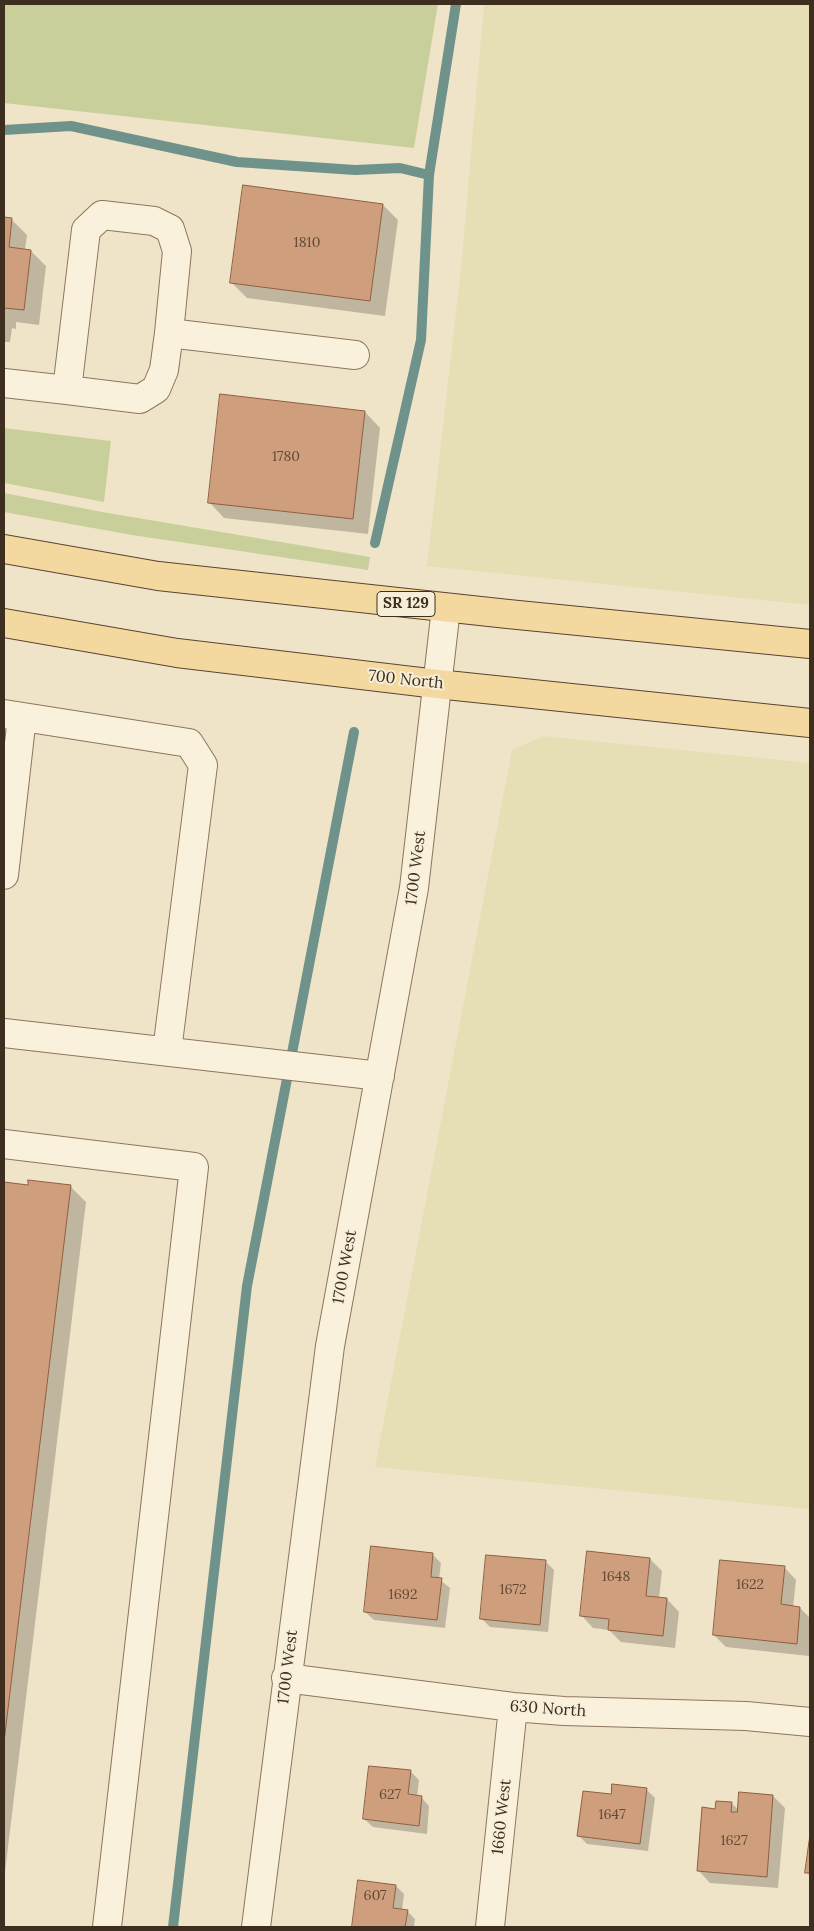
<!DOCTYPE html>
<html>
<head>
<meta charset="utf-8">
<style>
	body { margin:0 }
	#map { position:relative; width:814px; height:1931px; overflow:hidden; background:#f0e4c8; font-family:Lora,serif }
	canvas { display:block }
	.frame { position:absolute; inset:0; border:5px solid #3d2e20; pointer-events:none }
</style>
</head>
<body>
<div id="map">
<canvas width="814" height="1931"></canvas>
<div class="frame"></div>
</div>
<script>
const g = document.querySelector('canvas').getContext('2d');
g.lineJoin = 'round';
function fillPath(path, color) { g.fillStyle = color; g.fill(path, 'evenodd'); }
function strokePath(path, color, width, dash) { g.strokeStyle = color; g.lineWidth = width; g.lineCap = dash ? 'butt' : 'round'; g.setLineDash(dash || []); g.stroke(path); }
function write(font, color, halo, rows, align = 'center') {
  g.font = font + ' Lora,serif'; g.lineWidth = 4; g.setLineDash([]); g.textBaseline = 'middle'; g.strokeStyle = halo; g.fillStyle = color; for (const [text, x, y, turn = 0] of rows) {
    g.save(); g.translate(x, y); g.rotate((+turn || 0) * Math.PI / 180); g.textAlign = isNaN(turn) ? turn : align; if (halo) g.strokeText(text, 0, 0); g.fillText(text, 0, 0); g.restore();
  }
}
fillPath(new Path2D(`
	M484,4H810V605L427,566L461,269Z
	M543,736L810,763V1509L375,1467L512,750Z`), '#e6deb5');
fillPath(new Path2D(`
	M4,4H438L414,148L4,103Z
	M4,428L111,441L104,502L4,483Z
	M4,493L102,512L370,557L368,570L132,535L4,512Z`), '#c9cf9b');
fillPath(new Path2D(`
	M383,205L398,220L385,316L247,298L231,282Z
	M4,219L12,220L27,235L25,250L31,251L46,266L39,325L16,322V329L12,328L10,342H4Z
	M365,412L380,428L368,534L224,518L209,502Z
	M29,1181L71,1187L86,1202L4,1880V1183L29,1186Z
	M432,1554L441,1563L439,1579L450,1588L445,1628L374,1620L365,1612Z
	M650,1559L662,1571L659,1599H667L679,1612L675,1648L621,1642L609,1630L593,1628L581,1615Z
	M546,1562L554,1570L548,1632L490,1627L481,1618Z
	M784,1567L796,1580L793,1607L800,1608L810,1618L809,1656L726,1647L714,1635Z
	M410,1771L419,1780L417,1797H421L429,1806L427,1834L373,1827L364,1819Z
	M646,1789L655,1798L648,1851L587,1844L579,1836L612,1795Z
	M773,1796L785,1808L778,1888L710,1883L698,1870L716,1810L731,1803L739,1810Z
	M810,1844V1876L806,1872Z
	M359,1881L396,1886L404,1894L402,1910L407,1911L415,1919L414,1927H353Z`), '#0003');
strokePath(new Path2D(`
	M4,130L71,126L237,162L355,170L400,168L429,175
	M375,543L421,340L429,175L456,4
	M173,1927L247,1286L354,732`), '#6f938a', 10);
const building = new Path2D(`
	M243,185L383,204L370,301L230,283Z
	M4,217L12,218L9,247L31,250L24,310L4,308Z
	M220,394L365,411L353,519L208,503Z
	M28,1180L71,1185L4,1742V1182L28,1185Z
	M371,1546L433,1553L431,1577L442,1578L437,1620L364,1612Z
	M587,1551L650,1558L646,1596L667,1598L663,1636L608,1630L609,1619L580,1616Z
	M486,1555L546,1560L540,1625L480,1619Z
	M720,1560L785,1566L781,1604L800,1607L797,1644L713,1635Z
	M369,1766L411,1770L408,1794L422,1796L419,1826L363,1819Z
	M612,1784L647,1788L640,1844L577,1836L583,1791L611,1794Z
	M739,1792L773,1795L767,1877L697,1871L702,1807L715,1809L716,1801L732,1802L731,1812H737Z
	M810,1835V1873H805Z
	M358,1880L396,1885L393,1908L408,1910L405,1927H352Z`);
fillPath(building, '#cf9f7d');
strokePath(building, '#8d5f41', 1);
const minor = new Path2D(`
	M4,383L67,390L86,230L102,215L154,221L170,229L177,251L169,333L355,355
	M67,390L140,399L156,389L164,370L169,333
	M4,714L189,743L203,765L167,1051
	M4,875L22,717
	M4,1033L380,1076
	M4,1144L194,1167L107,1927
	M286,1678L513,1707L564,1711L746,1716L810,1722
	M256,1927L330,1346L414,888L446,608
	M490,1927L513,1707`);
const major = new Path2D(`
	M4,549L158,576L508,614L810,644
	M4,623L177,653L437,684L810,723`);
strokePath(minor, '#8d765c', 30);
strokePath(major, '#5b4430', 30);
strokePath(minor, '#faf1dc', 28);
strokePath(major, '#f3d9a0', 28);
write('14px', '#624a37', null, [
	["1810",307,243],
	["1780",286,457],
	["1648",616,1577],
	["1622",750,1585],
	["1672",513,1590],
	["1692",403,1595],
	["627",390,1795],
	["1647",612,1815],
	["1627",734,1841],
	["607",375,1896]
]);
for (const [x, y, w] of [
	[406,604,58]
]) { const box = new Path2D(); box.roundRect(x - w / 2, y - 12.5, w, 25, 4); g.fillStyle = '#f7eed8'; g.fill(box); strokePath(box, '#3d2e20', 1); }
write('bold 15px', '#3d2e20', null, [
	["SR 129",406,604]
]);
write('16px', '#3d2e20', '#f7eed8', [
	["700 North",406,680,6],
	["1700 West",416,868,-83],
	["1700 West",345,1267,-80],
	["1700 West",288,1667,-83],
	["630 North",548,1709,4],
	["1660 West",502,1817,-84]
]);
</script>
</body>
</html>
